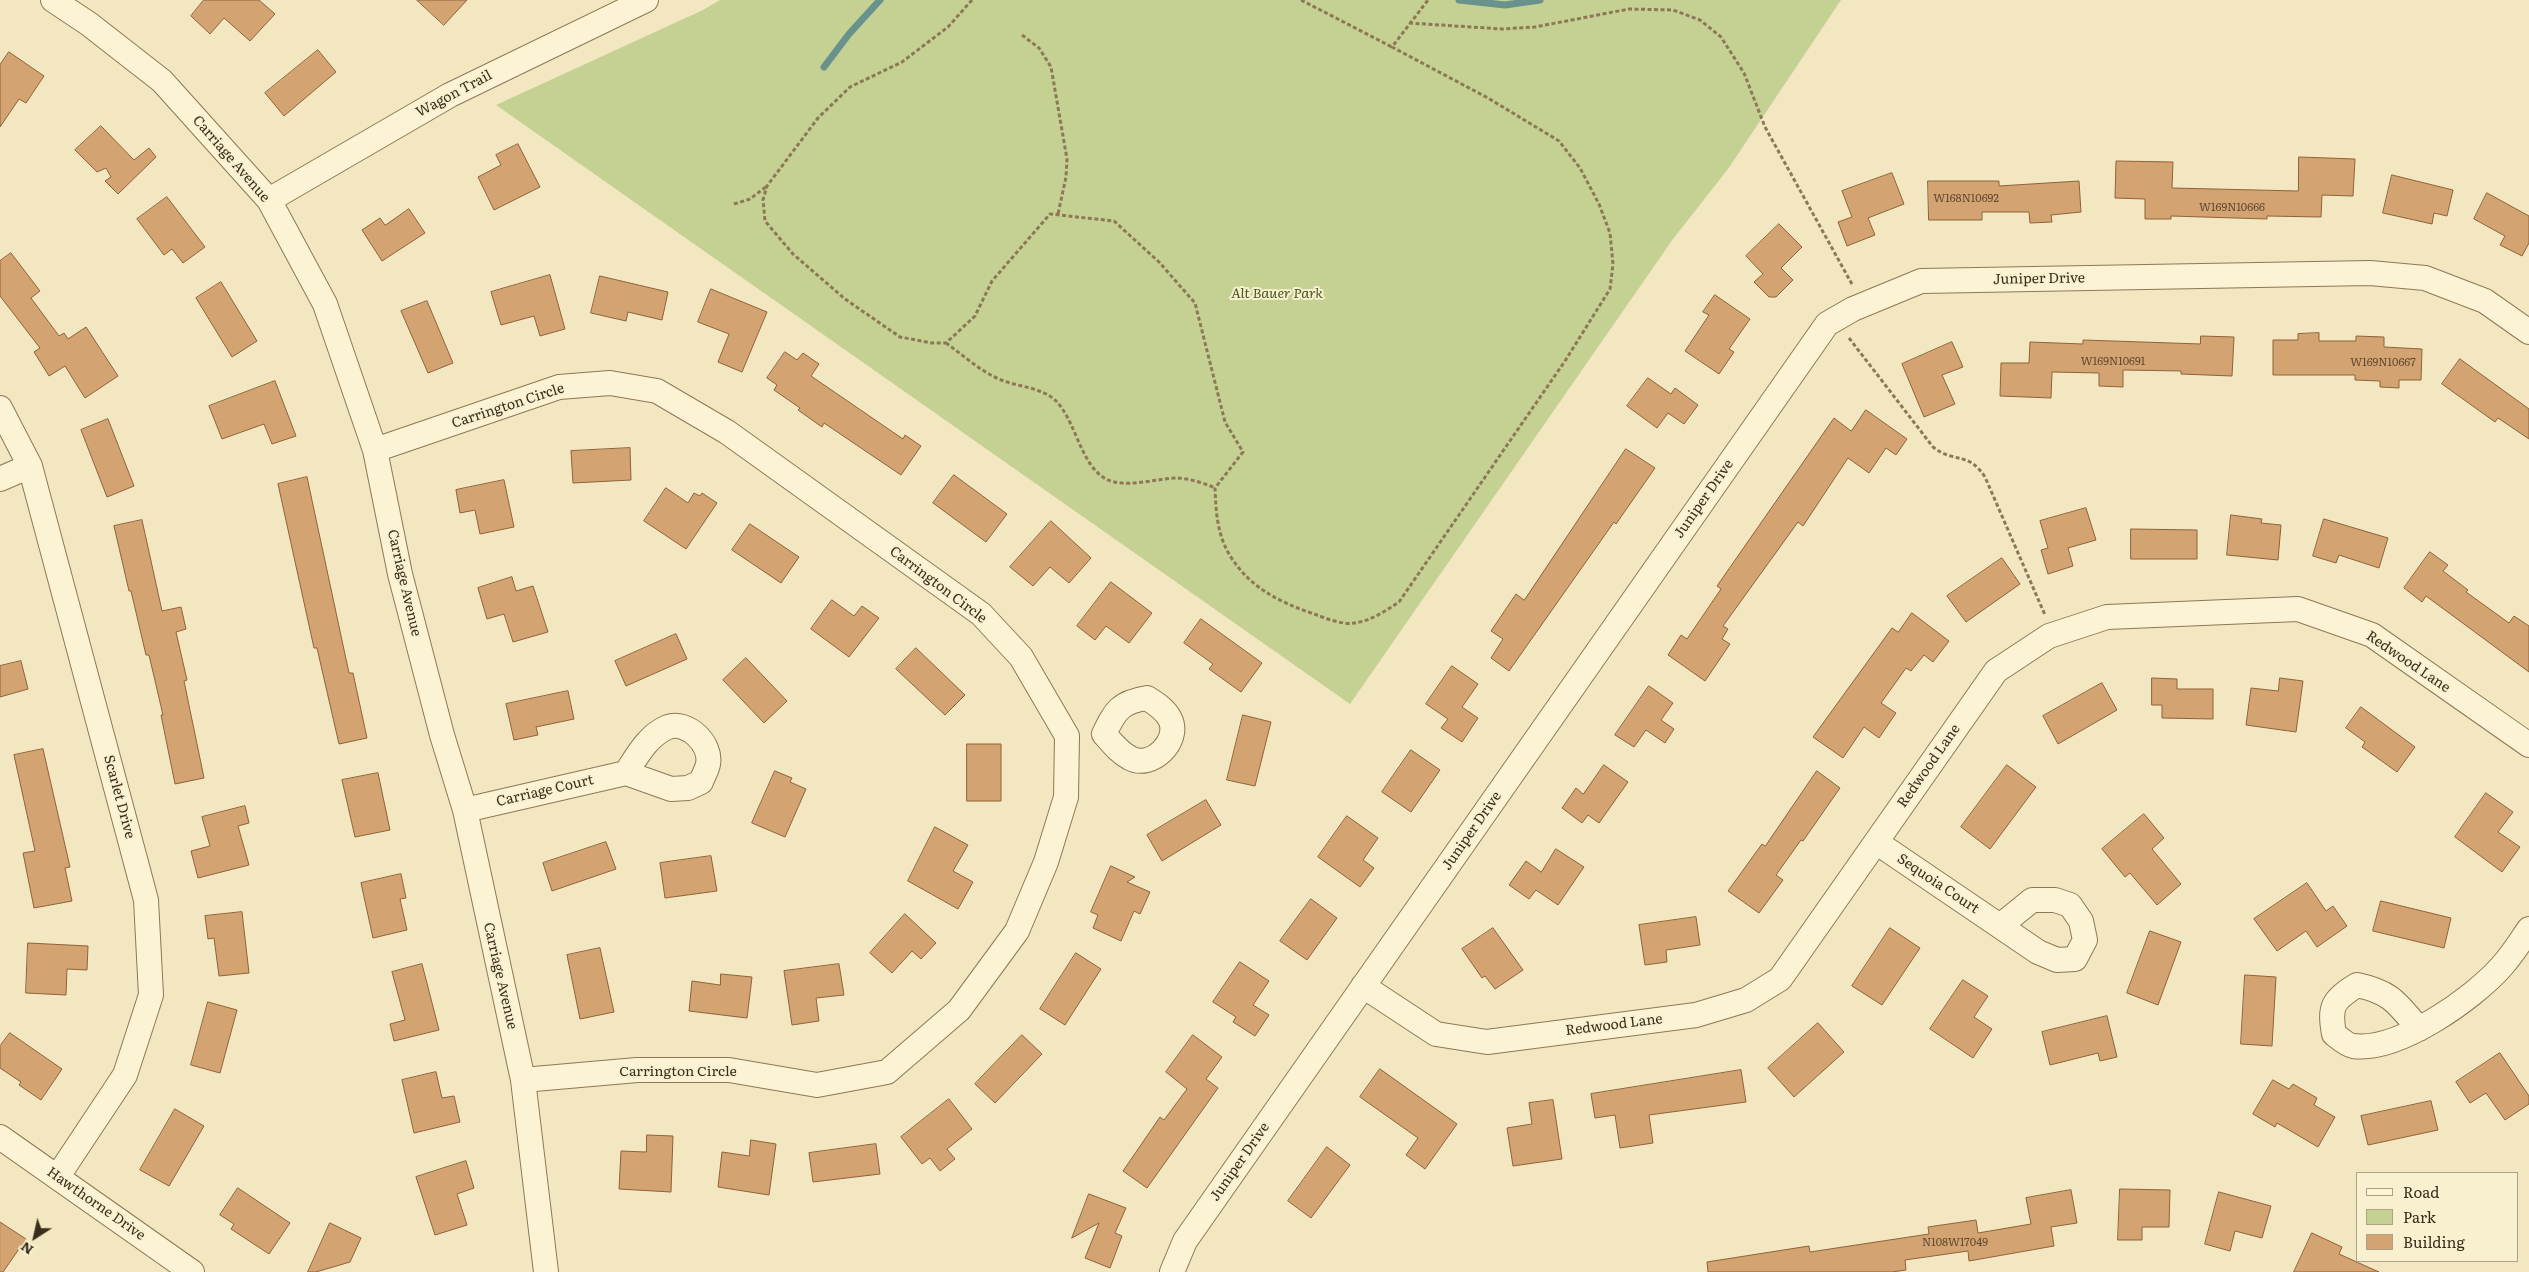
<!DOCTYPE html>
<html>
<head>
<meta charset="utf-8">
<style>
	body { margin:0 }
	#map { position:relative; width:2529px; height:1272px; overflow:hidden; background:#f2e7c0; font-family:Literata,serif }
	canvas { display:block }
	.legend { position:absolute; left:2356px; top:1172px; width:162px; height:90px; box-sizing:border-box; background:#f9f0d0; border:1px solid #ada288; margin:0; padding:6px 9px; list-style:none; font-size:15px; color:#3b2d1c }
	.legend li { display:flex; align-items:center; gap:10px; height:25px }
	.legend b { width:25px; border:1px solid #ada288 }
	.north { position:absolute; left:10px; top:1212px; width:50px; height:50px; -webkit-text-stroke:4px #f9f0d0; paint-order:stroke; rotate:215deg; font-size:14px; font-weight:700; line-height:20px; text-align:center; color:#3b2d1c }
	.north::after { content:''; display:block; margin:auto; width:18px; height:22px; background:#3b2d1c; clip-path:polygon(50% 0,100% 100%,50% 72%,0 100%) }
</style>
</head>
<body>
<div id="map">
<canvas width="2529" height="1272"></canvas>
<ul class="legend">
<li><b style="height:6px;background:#fcf3d4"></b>Road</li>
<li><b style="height:14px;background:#c4d192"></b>Park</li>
<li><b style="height:14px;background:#d4a372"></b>Building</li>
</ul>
<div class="north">N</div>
</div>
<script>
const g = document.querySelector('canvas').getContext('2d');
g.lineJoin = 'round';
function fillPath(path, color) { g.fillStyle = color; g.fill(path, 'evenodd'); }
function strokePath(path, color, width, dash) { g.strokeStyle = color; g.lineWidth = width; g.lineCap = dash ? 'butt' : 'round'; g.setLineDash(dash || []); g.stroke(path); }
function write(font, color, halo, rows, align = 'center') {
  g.font = font + ' Literata,serif'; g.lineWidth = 4; g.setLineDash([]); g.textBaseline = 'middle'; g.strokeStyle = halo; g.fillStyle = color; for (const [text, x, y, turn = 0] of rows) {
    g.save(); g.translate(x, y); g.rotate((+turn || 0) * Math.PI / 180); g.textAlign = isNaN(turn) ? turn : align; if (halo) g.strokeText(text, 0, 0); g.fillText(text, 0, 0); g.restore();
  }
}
fillPath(new Path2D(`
	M720,0H1841L1728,169L1673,239L1350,704L496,105L703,10Z`), '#c4d192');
strokePath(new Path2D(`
	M1459,0L1505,5L1540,0
	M824,67L849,34L880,0`), '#69928c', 7);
const building = new Path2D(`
	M204,0H259L275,14L250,41L224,18L210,34L191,16Z
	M417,0H467L444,25Z
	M318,50L336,72L284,116L265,93Z
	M9,52L44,76L26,103L19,99L0,127V65Z
	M101,126L134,160L149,148L156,157L118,194L105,181L111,177L106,168L97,172L75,150Z
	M518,144L540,187L494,210L478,177L501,165L496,155Z
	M2299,157L2355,159L2353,196L2322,195L2321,217L2267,216V219L2171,216V219H2145V199L2115,198L2116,161L2173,162L2172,188L2298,191Z
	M1892,173L1904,204L1868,218L1875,235L1847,246L1838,222L1852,217L1842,191Z
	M2392,175L2453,190L2447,216L2434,213L2432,224L2383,213Z
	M1928,181H1999V186L2079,181L2081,212L2051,215L2052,222L2030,223L2029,212H1982V220H1929Z
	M2487,193L2529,216V243L2522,256L2500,245L2505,236L2474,219Z
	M167,197L205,247L183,263L172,249L164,255L137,219Z
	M409,209L425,233L382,261L362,230L380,218L385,225Z
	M1779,224L1802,247L1781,268L1793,280L1776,297H1769L1754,282L1763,274L1746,256Z
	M11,253L40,291L31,298L59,336L64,333L68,339L86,327L118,376L85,398L65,366L49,376L34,352L40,348L0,296V261Z
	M550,275L565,329L540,336L534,316L501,325L491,292Z
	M600,276L668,292L662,320L628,312L626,321L591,313Z
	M221,282L257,341L232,357L196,298Z
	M711,289L767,312L742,372L718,362L729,334L698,322Z
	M1715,295L1750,319L1729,349L1734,352L1719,374L1685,351L1709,315L1703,312Z
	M427,301L453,363L428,373L401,311Z
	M2319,333V341H2356V336L2384,337V347L2422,349L2421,380H2399V388L2380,387V381L2355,380V375H2273V340H2298V334Z
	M2201,336L2234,337L2232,376L2181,374V371L2123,370V387L2099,386V373L2052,372L2051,398L2000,396L2001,363H2029L2030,342L2083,344V340L2200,344Z
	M1952,342L1963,367L1942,375L1955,404L1924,417L1902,364Z
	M785,352L797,360L803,353L819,364L811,376L903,439L905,435L921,446L901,475L824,423L822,427L798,410L800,408L774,390L777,385L767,378Z
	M2460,359L2529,409V439L2498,418L2495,422L2442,384Z
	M1648,378L1671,394L1675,388L1698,405L1684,424L1668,413L1657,428L1627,406Z
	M275,381L296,436L272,444L264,424L222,439L209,406Z
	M1866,410L1907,439L1896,455L1886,448L1869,473L1848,458L1803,526L1798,522L1723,626L1728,629L1722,639L1730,644L1705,681L1668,655L1681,635L1687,639L1721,589L1717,586L1834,418L1851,431Z
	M108,419L134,486L107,497L81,430Z
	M630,448L631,480L573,483L571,451Z
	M1626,449L1655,468L1616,524L1614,522L1509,671L1491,658L1503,639L1491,631L1516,594L1524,600Z
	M954,475L1007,514L986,542L933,503Z
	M307,477L349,673H353L367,738L339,744L317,648H314L278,484Z
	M504,480L514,527L480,534L475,510L460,513L456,490Z
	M666,488L688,503L694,493L700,496L702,493L717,503L686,549L644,521Z
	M2086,508L2096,540L2068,548L2073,566L2048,574L2041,550L2048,548L2040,521Z
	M2231,515L2262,519L2261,523L2281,525L2278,560L2227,555Z
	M2324,519L2388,538L2379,568L2339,555L2336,563L2313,556Z
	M142,520L162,611L181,607L186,629L176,632L187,680L184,681L204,778L175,784L161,715H163L149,655H146L131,591H129L114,526Z
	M1051,521L1091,558L1069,583L1050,567L1033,586L1010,567Z
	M750,524L799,557L781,583L732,550Z
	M2131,529L2197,530V559H2131Z
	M2430,552L2448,565L2443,571L2468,590L2466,592L2509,623L2514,616L2529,626V672L2426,596L2422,602L2404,588Z
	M2002,558L2020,584L1966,622L1947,596Z
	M512,577L516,591L533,586L548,632L513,642L504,614L487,619L478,588Z
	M1111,582L1152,613L1129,643L1106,626L1095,640L1077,626Z
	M832,600L854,616L862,606L879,618L849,657L811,629Z
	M1912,613L1949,641L1933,662L1924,655L1911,671L1906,668L1881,703L1896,713L1879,738L1864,727L1843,758L1813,737L1892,628L1898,632Z
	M1201,619L1262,663L1241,692L1209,669L1213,664L1184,643Z
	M676,634L687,659L626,686L615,661Z
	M916,648L965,695L945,715L896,669Z
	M746,658L787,701L764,723L723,680Z
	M21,661L28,689L0,697V666Z
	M1452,666L1478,684L1462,707L1478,718L1462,742L1441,728L1448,719L1426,704Z
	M2152,678L2177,679V689H2213V719L2162,718V705H2152Z
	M2280,678L2303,681L2296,732L2246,725L2251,688L2278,691Z
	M2102,683L2117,710L2058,744L2043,716Z
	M1649,686L1673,703L1661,720L1674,729L1665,743L1646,730L1634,747L1615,735Z
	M568,691L574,719L536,727L538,735L514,740L506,704Z
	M2361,707L2415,747L2397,772L2362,747L2365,742L2346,728Z
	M1243,715L1271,722L1255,786L1227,780Z
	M967,744H1001V801H967Z
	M43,749L70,867L65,868L72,901L34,908L23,853L35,851L14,755Z
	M1411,750L1440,770L1411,812L1382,792Z
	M1604,765L1628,782L1599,823L1588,815L1582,823L1562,808L1576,788L1583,794Z
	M2007,765L2036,787L1990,849L1961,827Z
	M775,771L792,778L790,782L806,789L785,837L752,823Z
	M1817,771L1840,788L1803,841L1801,840L1776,875L1783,880L1759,913L1728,891L1762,844L1765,846Z
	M378,773L390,830L355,837L342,780Z
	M2486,793L2513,812L2498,832L2520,847L2502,872L2455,837Z
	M1206,800L1221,825L1162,861L1147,835Z
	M245,806L249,823L238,826L249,865L198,878L191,851L210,846L202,817Z
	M2144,814L2164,838L2152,849L2181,884L2157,905L2130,873L2125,877L2102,849Z
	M1347,816L1378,838L1363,860L1374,868L1360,887L1318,857Z
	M935,827L968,845L953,871L973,882L958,909L908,881Z
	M606,842L616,869L552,891L543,863Z
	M1556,849L1584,867L1558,905L1536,890L1529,899L1509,885L1526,861L1541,872Z
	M711,856L717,891L665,898L660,863Z
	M1111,866L1135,877L1127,882L1150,892L1140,914L1134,911L1121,941L1093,928L1098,915L1091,912Z
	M401,874L406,898L400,899L407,930L373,938L361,883Z
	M2307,883L2326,911L2333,906L2347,926L2317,947L2306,931L2277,951L2254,919Z
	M1311,899L1337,918L1307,960L1280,941Z
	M2381,901L2451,918L2444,948L2373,931Z
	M242,912L249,973L219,976L214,938L208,939L205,916Z
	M905,914L936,943L921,959L912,951L892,973L870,953Z
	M1696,917L1700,945L1666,950L1667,962L1645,965L1639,925Z
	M1493,928L1523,970L1495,989L1485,976L1482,978L1462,949Z
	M1890,928L1920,948L1882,1005L1852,986Z
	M2150,931L2181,942L2158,1005L2127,993Z
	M28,943L88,946L87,970L67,969L66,995L26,993Z
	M600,948L614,1012L580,1019L567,955Z
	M1076,953L1101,969L1065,1025L1040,1009Z
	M1240,962L1269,981L1253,1005L1269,1015L1255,1036L1233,1022L1236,1017L1213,1002Z
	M422,964L439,1030L394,1041L390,1024L405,1020L392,972Z
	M839,964L844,995L816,998L819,1021L792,1025L784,971Z
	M721,974L752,977L747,1018L689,1011L692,981L720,985Z
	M2245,975L2276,977L2272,1046L2241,1044Z
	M1963,980L1988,996L1974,1017L1992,1029L1973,1058L1930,1029Z
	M208,1002L237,1010L220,1073L191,1065Z
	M2107,1016L2117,1057L2100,1061L2098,1053L2050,1065L2042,1032Z
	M1818,1023L1844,1052L1794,1097L1768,1068Z
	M10,1033L62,1069L41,1100L19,1085L21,1082L0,1068V1046Z
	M1022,1035L1042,1054L995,1103L975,1084Z
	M1193,1035L1222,1057L1206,1079L1218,1088L1147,1188L1123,1171L1160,1117L1164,1120L1187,1089L1166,1072Z
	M2500,1053L2529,1096V1104L2505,1120L2486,1093L2470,1103L2456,1082Z
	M1380,1069L1457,1124L1425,1169L1406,1155L1418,1138L1360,1097Z
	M1741,1070L1746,1102L1649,1115L1653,1143L1620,1148L1615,1115L1595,1118L1591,1094Z
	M436,1072L442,1098L454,1096L460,1122L414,1133L402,1080Z
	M2273,1080L2289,1089L2293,1084L2317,1098L2314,1105L2335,1117L2318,1147L2277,1123L2275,1127L2253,1114Z
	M949,1099L972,1129L947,1149L955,1159L940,1171L930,1158L922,1164L901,1137Z
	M1553,1100L1562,1159L1513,1166L1507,1128L1532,1124L1529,1103Z
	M2431,1101L2438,1130L2368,1145L2361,1116Z
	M175,1109L204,1126L169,1186L140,1170Z
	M647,1135L673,1136L671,1192L619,1189L621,1151L646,1152Z
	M751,1140L776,1144L769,1195L718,1187L722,1152L749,1156Z
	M876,1144L880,1174L813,1182L809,1153Z
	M1327,1147L1350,1165L1311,1218L1288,1201Z
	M466,1161L474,1188L457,1194L467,1225L435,1235L416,1177Z
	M238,1188L290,1223L269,1254L231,1229L234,1224L220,1215Z
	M2120,1189L2170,1190L2169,1227H2142V1240H2118Z
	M2071,1190L2077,1223L2051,1227L2054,1246L1969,1261L1968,1251L1905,1260L1906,1270L1892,1272H1708L1707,1262L1809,1246L1810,1252L1929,1234L1928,1227L1976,1220L1978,1233L2031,1224L2026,1198Z
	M2219,1192L2271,1206L2262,1238L2235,1231L2230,1251L2205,1244Z
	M1089,1194L1126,1208L1115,1233L1122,1236L1110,1268L1085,1258L1099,1223L1072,1238Z
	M0,1222L26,1239L3,1272H0Z
	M330,1223L361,1238L350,1262L316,1272H308Z
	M2312,1233L2342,1247L2339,1254L2379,1272H2294Z`);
fillPath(building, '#d4a372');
strokePath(building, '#8e6239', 1);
const street = new Path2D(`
	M53,0L89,24L162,81L269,200L325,304L375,450L400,574L442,735L465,810L523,1080L546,1272
	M269,200L450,95L646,0
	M0,408L30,466L146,900L151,995L125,1075L58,1176
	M375,450L559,387L610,383L657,391L727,432L981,614L1021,657L1067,736L1066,797L1046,862L1017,931L959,1010L887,1072L817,1085L729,1070H637L523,1080
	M0,479L30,466
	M1147,698C1155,703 1165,709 1170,719C1181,741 1151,770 1130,758C1120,753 1112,743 1104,734C1115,711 1120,702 1147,698Z
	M465,810L626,773L671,789L688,788L701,782C703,776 707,770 708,764C712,744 687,720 668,727C648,735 637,756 626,773
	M1876,842L2038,952L2057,960L2075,959L2085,940L2081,921L2070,905L2055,900H2032L2000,926
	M1363,986L1436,1034L1487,1042L1696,1015L1746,1000L1780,979L1996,671L2049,636L2107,617L2298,609L2372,635L2529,745
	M2419,1029C2397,1003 2391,992 2357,985C2333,1000 2329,1006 2334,1034C2339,1038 2347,1045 2353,1046C2398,1052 2473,999 2502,966C2512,955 2520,942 2529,929
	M0,1137L192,1272
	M1172,1272L1185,1241L1827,324L1853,309L1921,281L2370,273L2425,278L2485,301L2529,332`);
strokePath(street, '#8d7856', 26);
strokePath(new Path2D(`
	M972,0L948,27L902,62L850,87L818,118L767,186L763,200L765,221L793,254L845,299L900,337L932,343H946L975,316L992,281L1050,214L1114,221L1159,262L1195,303L1225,422L1243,452L1215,488C1216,512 1217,533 1229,554C1249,588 1281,603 1317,615C1327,619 1344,625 1354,623C1371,621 1385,611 1399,602L1565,361L1610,289L1613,264L1610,233L1599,204L1580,168L1559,141L1488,98L1392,47L1428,0
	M1301,0L1392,47
	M1409,23L1502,29L1535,27L1629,9L1673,10L1700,20L1721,37L1744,73L1765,127L1853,286
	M1022,35L1039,48L1051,67L1067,159L1066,177L1058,214
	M734,204L750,199L767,186
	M1849,338L1933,447C1955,464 1968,451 1985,477L2045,615
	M946,343C963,355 980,371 999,379C1017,387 1041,387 1055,400C1076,420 1080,465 1106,479C1125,489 1158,478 1178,478C1191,479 1204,483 1215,488`), '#8d7856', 3, [4, 2.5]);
strokePath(street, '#fcf3d4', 24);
write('11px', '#614a32', null, [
	["W168N10692",1966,199],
	["W169N10666",2232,208],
	["W169N10691",2113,362],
	["W169N10667",2383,363],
	["N108W17049",1955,1243]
]);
write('14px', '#3b2d1c', '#f9f0d0', [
	["Wagon Trail",454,94,-28],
	["Carriage Avenue",231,159,49],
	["Juniper Drive",2039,279,-1],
	["Carrington Circle",508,406,-18],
	["Juniper Drive",1704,499,-55],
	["Carriage Avenue",404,583,77],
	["Carrington Circle",938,585,37],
	["Redwood Lane",2408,662,34],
	["Redwood Lane",1929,766,-55],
	["Carriage Court",545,791,-13],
	["Scarlet Drive",119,797,75],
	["Juniper Drive",1472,831,-55],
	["Sequoia Court",1938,884,34],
	["Carriage Avenue",500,976,77],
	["Redwood Lane",1614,1025,-7],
	["Carrington Circle",678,1072],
	["Juniper Drive",1240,1162,-55],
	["Hawthorne Drive",96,1204,35]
]);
write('italic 14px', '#465920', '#f9f0d0', [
	["Alt Bauer Park",1277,294]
]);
</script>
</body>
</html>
